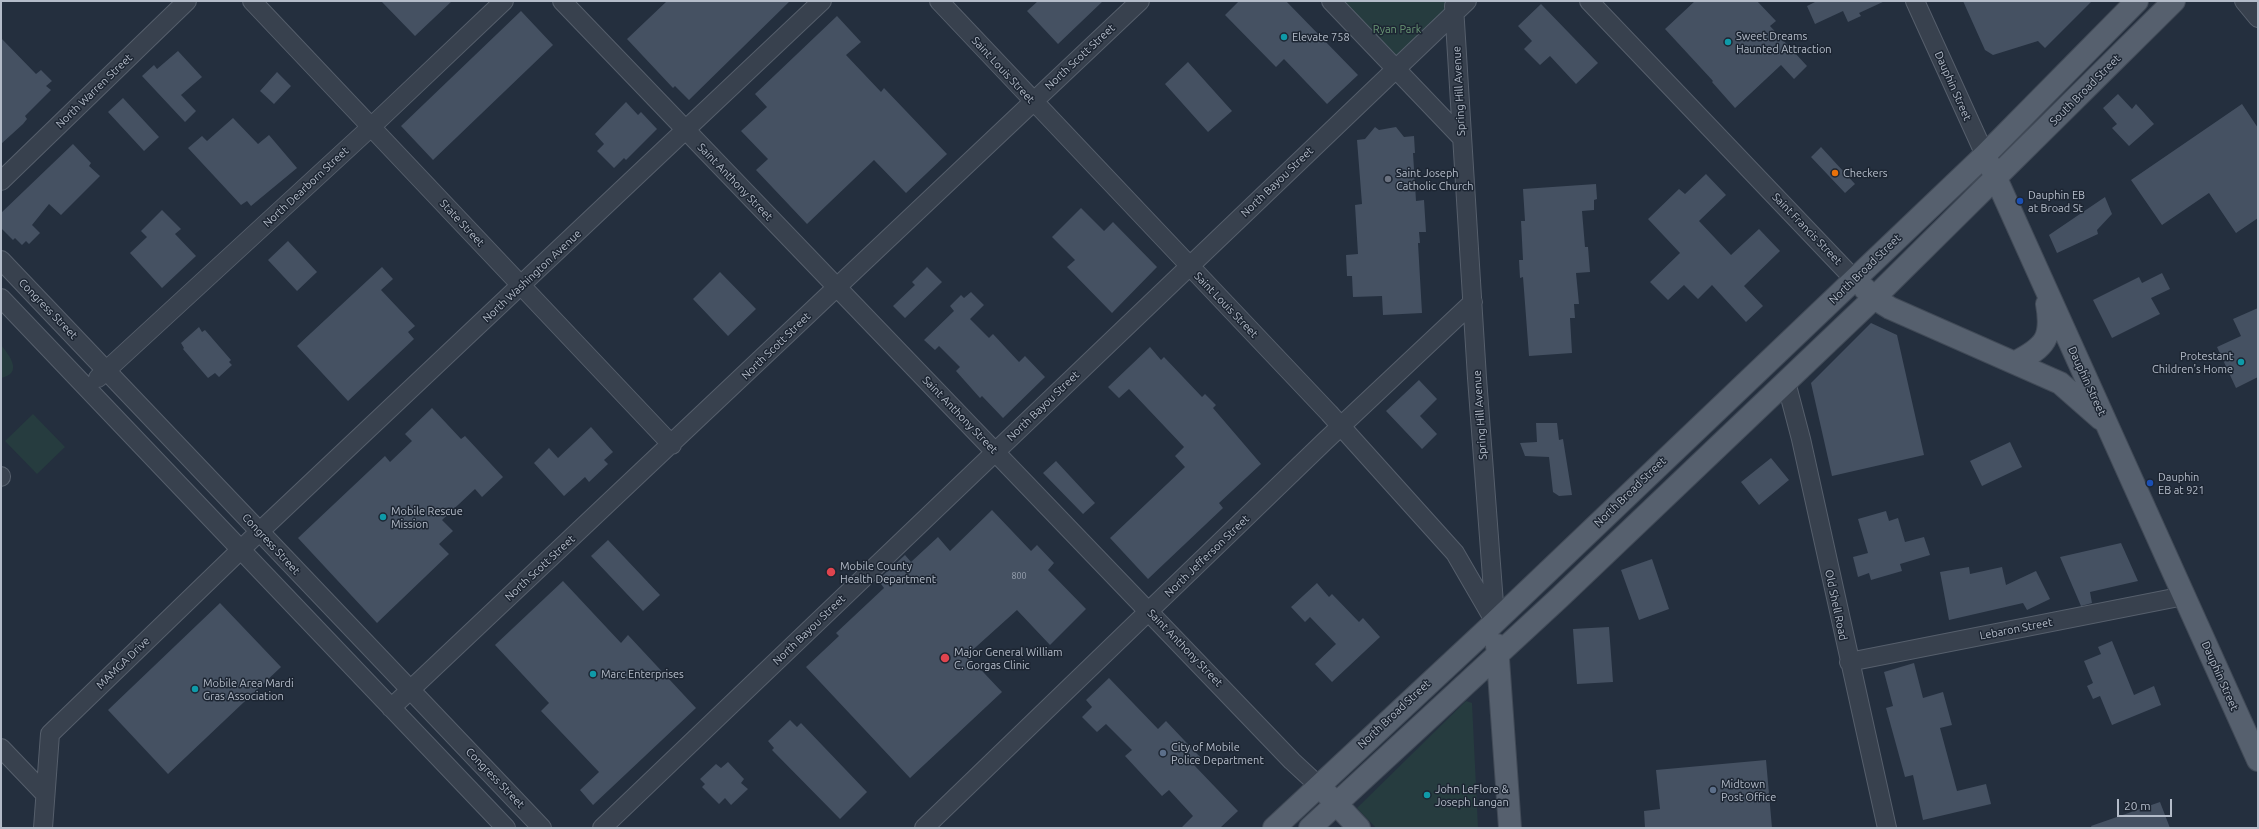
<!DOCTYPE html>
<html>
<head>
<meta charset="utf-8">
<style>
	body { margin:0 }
	#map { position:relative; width:2259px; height:829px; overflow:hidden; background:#242f3e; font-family:Ubuntu,sans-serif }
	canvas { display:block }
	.frame { position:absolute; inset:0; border:2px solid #b4bcc9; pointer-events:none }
	.scale { position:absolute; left:2117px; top:799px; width:55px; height:18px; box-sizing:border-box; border:2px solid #b4bcc9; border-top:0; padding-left:5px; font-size:12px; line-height:14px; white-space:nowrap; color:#b4bcc9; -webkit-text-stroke:3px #1d2633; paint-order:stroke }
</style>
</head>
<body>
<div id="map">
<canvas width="2259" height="829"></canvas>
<div class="frame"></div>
<div class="scale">20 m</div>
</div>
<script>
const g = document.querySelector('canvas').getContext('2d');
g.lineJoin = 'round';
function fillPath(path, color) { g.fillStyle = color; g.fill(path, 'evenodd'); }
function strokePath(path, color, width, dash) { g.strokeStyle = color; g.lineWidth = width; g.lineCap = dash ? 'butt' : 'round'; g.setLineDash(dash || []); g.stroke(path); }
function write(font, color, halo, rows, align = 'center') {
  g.font = font + ' Ubuntu,sans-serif'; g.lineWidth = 3; g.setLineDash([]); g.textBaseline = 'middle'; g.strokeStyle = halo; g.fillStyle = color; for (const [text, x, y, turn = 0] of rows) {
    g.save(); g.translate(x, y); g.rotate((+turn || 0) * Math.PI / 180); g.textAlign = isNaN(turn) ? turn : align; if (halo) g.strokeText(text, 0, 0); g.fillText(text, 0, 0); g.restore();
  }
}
fillPath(new Path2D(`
	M1331,1H1453L1395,68Z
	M1,345C9,355 24,373 1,378Z
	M33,414L65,447L37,474L5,441Z
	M1466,701L1472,703L1478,828H1376L1357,808Z`), '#263c3f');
fillPath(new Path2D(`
	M381,1H452L415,36Z
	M667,1H790L689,100L675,86L673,88L627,39Z
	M1038,1H1103L1058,44L1027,11Z
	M1239,1H1286L1358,75L1327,104L1284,59L1276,67L1225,15Z
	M1695,1H1757L1776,21L1770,26L1807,66L1794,79L1781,65L1735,108L1712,82L1713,81L1665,29Z
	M1817,1H1885L1859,13L1861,16L1848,22L1843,11L1815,24L1807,6Z
	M1963,1H2092L2045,48L2038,41L1993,55L1985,50Z
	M1541,4L1598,63L1576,84L1550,56L1540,65L1524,49L1532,41L1518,26Z
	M521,11L553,45L433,160L401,126Z
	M837,16L861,42L846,55L881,92L884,88L947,154L906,193L874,160L807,224L756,170L768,159L741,131L767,107L755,94Z
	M1,38L36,74L41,70L52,81L46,86L51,90L25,116L27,119L23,124L1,144Z
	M178,51L202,77L181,95L196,111L185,122L142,76L154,65L157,69Z
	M1188,62L1232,111L1208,132L1165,84Z
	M277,72L291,86L274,104L260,91Z
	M2118,94L2132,109L2136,104L2154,124L2129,146L2112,128L2117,124L2103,108Z
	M123,98L159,137L144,151L108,112Z
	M626,102L638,115L641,112L657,129L626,160L624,158L614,168L597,151L604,144L595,134Z
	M2242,104L2258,128V218L2236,233L2209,193L2162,225L2131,180Z
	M233,118L258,144L269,135L297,168L251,206L247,201L241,205L188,148L202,136L207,141Z
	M1375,127L1379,130L1396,127L1404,137L1414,136L1415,153H1413L1416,201L1424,200L1426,232H1419L1420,243H1418L1422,313L1383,315L1382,296L1353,297L1352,276H1347L1346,255L1358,254L1355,205L1362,204L1357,140L1365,139Z
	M73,144L91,163L89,166L100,176L61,215L49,204L32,225L40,233L29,244L26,241L22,245L15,238L13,240L1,228V213Z
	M1821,147L1855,184L1845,193L1811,157Z
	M1706,174L1726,195L1699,221L1731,255L1759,229L1780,251L1744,286L1763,306L1746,322L1712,285L1698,299L1684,285L1668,300L1650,282L1680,253L1648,219L1679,189L1685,194Z
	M1596,184L1597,199L1594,200V210L1582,211L1585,247H1588L1590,272L1576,273L1579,304H1574L1575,318H1570L1572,353L1529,356L1523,277L1520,278L1519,260H1523L1521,221H1525L1523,189Z
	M2105,197L2112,214L2097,230L2098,234L2057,253L2049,235Z
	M1081,208L1104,231L1113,222L1157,267L1112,313L1067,267L1075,260L1052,237Z
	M162,210L181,229L175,234L196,256L162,288L130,253L147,237L141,231Z
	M288,241L317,272L297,291L268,260Z
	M382,267L393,279L381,290L415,326L408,332L414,339L348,401L297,346Z
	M927,267L942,282L905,318L893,306L915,285L912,282Z
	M720,272L756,309L728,336L693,299Z
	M2162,273L2170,289L2151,298L2160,314L2112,338L2093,300L2139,277L2142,283Z
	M971,292L984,305L970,319L989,338L993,334L1019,362L1025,356L1045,377L1003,418L982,396L980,398L956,371L960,367L939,346L935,350L924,340L954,311L950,306L961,295L964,298Z
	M2258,308V377L2236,388L2217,347L2241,336L2233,319Z
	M1871,323L1897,335L1924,455L1832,476L1811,383Z
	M199,327L202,332L205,330L231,360L229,362L232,365L219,377L215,373L208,378L183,349L184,348L181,343Z
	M1150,347L1161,360L1164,357L1202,397L1205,394L1216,405L1213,408L1261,464L1219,503L1223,508L1148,579L1110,538L1185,467L1175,456L1184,447L1129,389L1119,398L1108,387Z
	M1419,380L1437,399L1420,416L1437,434L1422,449L1386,411Z
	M432,408L461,439L465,436L503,477L482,497L475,489L442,520L453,531L439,544L449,554L377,623L298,538L385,456L390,462L412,441L405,434Z
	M1536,423H1557L1559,440L1563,439L1572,495L1559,496L1553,492L1549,457L1525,456L1520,443L1537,442Z
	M591,427L613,452L604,460L608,464L589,482L585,477L564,496L534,463L549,448L558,458Z
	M2010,442L2022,467L1982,486L1970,461Z
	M1771,458L1789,480L1759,505L1741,482Z
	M1056,461L1095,503L1083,514L1043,473Z
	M992,510L1031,551L1037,545L1054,563L1048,570L1086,609L1050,645L1017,610L967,655L1002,692L910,778L806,667L839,636L836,633L884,588L878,580L905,555L911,562L938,537L950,551Z
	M1886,511L1889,521L1898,518L1905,542L1924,537L1930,555L1900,564L1902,571L1871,580L1869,573L1858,577L1853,557L1868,553L1858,519Z
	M608,540L660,595L643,611L591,556Z
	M2121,543L2138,581L2090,592L2092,603L2081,606L2060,557Z
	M1652,559L1669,609L1639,620L1621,570Z
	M1969,567L1970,574L2002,567L2006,585L2036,571L2050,599L2027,610L2023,603L1949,620L1940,572Z
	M563,581L621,643L628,635L696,708L593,805L580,790L599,772L541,711L549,703L495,645Z
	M1317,583L1329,597L1332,594L1359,622L1363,618L1380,637L1332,682L1315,664L1336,644L1310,617L1305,622L1291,607Z
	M220,603L281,667L168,774L108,710Z
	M1609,627L1613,682L1577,684L1573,629Z
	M2112,641L2134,695L2154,686L2161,705L2112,725L2100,696L2093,699L2087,686L2093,683L2084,661L2101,654L2098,647Z
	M1914,663L1923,698L1943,692L1952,725L1940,728L1957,791L1986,784L1991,804L1923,820L1913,775L1905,777L1886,708L1893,706L1884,672Z
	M1109,678L1158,729L1166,721L1201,758L1194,765L1238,811L1220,828H1181L1193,816L1169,790L1162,796L1125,756L1132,750L1106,724L1097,732L1082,717L1092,707L1086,700Z
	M790,720L797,727L801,723L867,792L840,819L772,750L774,748L768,741Z
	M1766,760L1772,828H1645L1644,811L1660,809L1656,770Z
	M728,762L744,779L741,783L748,789L731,805L725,798L719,804L702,787L705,784L700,779L716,764L721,768Z
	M2160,802L2170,828H2092L2091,826Z`), '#455162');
const minor = new Path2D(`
	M252,1L672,445
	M562,1L1292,761L1319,786
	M939,1L1329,413L1455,553L1495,622
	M1331,1L1461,137
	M1589,1L1854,279
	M1915,1L1985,155
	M2244,1L2258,18
	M1454,6L1477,378L1495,617
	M1,181L187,1
	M1,260L542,828
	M1,298L506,828
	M98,378L371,127L504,1
	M1786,382L1801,439L1887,828
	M1,477V476
	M1849,662L2184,596
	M391,708L1140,1
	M1,748L45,794
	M43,828L50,734L259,532L822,1
	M602,828L1467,1
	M924,828L1324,442L1473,302`);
const major = new Path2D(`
	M1990,165L2258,760
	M1865,289L1874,298L1890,308L2060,383L2101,419
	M2016,362C2045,347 2053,338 2047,304
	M1497,645L1510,828
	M1327,794L1359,828
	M1274,828L1495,622L1985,155L2137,1
	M1310,828L1559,598L1874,298L2174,1`);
strokePath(minor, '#565f6c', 20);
strokePath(major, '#414a57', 24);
strokePath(minor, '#38414e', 18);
strokePath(major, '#56606e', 22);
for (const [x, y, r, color] of [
	[1284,37,4,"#0f9aa8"],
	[1728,42,4,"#0f9aa8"],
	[1835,173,4,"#e8710a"],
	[1388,179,4,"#6b7280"],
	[2020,201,4,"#1a4fb4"],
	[2241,362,4,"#0f9aa8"],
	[2150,483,4,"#1a4fb4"],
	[383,517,4,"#0f9aa8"],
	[831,572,5,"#e0444e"],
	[945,658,5,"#e0444e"],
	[593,674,4,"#0f9aa8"],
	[195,689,4,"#0f9aa8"],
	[1163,753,4,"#5c6f8a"],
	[1713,790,4,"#5c6f8a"],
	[1427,795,4,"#0f9aa8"]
]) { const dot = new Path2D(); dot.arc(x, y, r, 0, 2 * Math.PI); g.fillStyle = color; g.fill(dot); strokePath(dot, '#1d2633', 1.5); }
write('9px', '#98a1af', null, [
	["800",1019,576]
]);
write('11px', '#6b9a76', '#1d2633', [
	["Ryan Park",1397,29]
]);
write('11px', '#b4bcc9', '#1d2633', [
	["Sweet Dreams",1736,36],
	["Haunted Attraction",1736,49],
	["Elevate 758",1292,37],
	["Saint Joseph",1396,173],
	["Catholic Church",1396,186],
	["Checkers",1843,173],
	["Dauphin EB",2028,195],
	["at Broad St",2028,208],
	["Protestant",2233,356,"right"],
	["Children's Home",2233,369,"right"],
	["Dauphin",2158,477],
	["EB at 921",2158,490],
	["Mobile Rescue",391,511],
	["Mission",391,524],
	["Mobile County",840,566],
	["Health Department",840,579],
	["Major General William",954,652],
	["C. Gorgas Clinic",954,665],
	["Marc Enterprises",601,674],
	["Mobile Area Mardi",203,683],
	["Gras Association",203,696],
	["City of Mobile",1171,747],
	["Police Department",1171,760],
	["Midtown",1721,784],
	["Post Office",1721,797],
	["John LeFlore &",1435,789],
	["Joseph Langan",1435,802]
], 'left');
write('11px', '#b4bcc9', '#1d2633', [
	["North Scott Street",1080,57,-43],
	["Saint Louis Street",1003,70,47],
	["Dauphin Street",1953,86,66],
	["South Broad Street",2085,90,-45],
	["North Warren Street",94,91,-44],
	["Spring Hill Avenue",1459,91,-93],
	["Saint Anthony Street",735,182,46],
	["North Bayou Street",1277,182,-44],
	["North Dearborn Street",306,187,-43],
	["State Street",462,223,47],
	["Saint Francis Street",1807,229,46],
	["North Broad Street",1865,269,-44],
	["North Washington Avenue",532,276,-43],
	["Saint Louis Street",1226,305,46],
	["Congress Street",48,309,46],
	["North Scott Street",776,346,-44],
	["Dauphin Street",2087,381,65],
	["North Bayou Street",1043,406,-44],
	["Saint Anthony Street",960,415,46],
	["Spring Hill Avenue",1480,415,-94],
	["North Broad Street",1630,492,-44],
	["Congress Street",271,544,47],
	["North Jefferson Street",1207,556,-44],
	["North Scott Street",540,568,-43],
	["Old Shell Road",1836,605,78],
	["Lebaron Street",2016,629,-11],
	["North Bayou Street",809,630,-44],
	["Saint Anthony Street",1185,648,46],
	["MAMGA Drive",123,663,-44],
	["Dauphin Street",2220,676,66],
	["North Broad Street",1394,714,-43],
	["Congress Street",495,778,46]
]);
</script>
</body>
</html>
